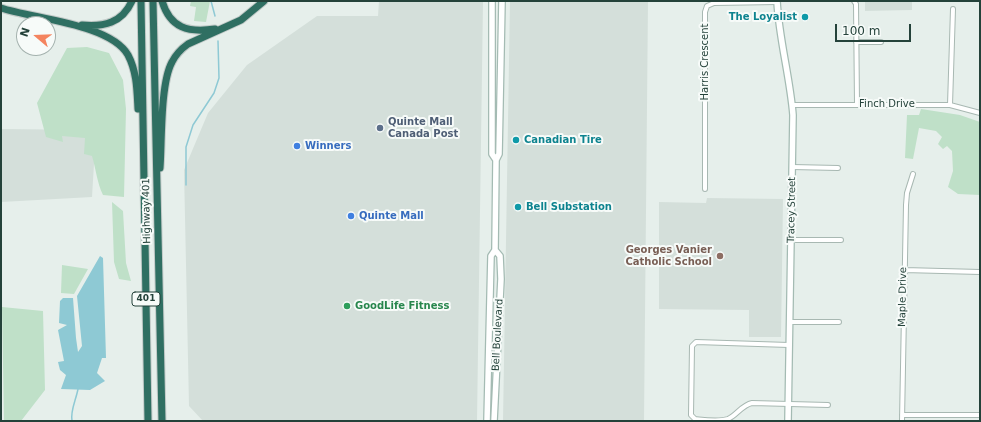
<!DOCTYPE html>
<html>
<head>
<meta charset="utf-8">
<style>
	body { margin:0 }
	#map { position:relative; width:981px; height:422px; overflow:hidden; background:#e6efeb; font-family:"DejaVu Sans",sans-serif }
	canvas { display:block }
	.frame { position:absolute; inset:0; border:2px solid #24423a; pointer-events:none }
	.north { position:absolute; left:16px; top:16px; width:40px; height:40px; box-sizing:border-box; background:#f7fbf9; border:1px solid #a3b1ad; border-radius:50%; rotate:289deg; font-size:11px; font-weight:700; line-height:16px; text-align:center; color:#24423a }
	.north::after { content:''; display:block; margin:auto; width:14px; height:18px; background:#f4845f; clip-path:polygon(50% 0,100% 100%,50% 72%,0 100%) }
	.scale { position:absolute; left:835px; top:24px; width:76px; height:18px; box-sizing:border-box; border:2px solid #24423a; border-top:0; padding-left:5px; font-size:12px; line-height:14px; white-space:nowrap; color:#24423a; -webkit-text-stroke:3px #f7fbf9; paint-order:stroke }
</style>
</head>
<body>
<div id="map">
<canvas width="981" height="422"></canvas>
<div class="frame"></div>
<div class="north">N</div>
<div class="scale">100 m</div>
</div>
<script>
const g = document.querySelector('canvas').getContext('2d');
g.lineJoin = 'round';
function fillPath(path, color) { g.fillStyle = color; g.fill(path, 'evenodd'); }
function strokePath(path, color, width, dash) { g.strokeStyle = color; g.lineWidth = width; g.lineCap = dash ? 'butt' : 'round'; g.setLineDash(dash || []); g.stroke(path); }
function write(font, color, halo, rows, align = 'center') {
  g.font = font + ' "DejaVu Sans",sans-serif'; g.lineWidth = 4; g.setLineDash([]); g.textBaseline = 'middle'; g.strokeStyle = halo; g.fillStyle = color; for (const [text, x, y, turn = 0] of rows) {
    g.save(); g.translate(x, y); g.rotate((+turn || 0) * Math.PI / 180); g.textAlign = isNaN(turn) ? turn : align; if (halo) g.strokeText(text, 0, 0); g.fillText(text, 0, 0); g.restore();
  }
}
fillPath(new Path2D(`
	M379,1H483L477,421H203L189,406L184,170L208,113L247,65L317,16H378Z
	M510,1H648L644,421H503Z
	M865,1H912V10L865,11Z
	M1,129L96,130L92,197L1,202Z
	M707,198L783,199L781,337H749V310L659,309V202L706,203Z`), '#d4dfda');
fillPath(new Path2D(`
	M191,1H210L206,22L194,21L196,7L190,6Z
	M87,47L109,53L123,80L126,109L124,197L103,195C97,183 96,169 92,156L84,154L85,138L62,136L63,142L46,137L37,103L67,48Z
	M921,109L960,115L980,122V195L958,194L948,187L953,171L952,151L947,146L943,149L938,144L942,137L936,131L919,128L913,159L905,158L907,115H919Z
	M112,202L123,211L126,263L131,281L119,279L114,262Z
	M62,265L88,269L74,294L61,293Z
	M2,307L43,311L45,390L21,421H4Z`), '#bfe0c8');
fillPath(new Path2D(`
	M100,256L103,258L106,358H102L97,373L105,381L90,390L61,389L66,375L60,370L58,362L64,361L58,330L67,325L59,323L60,301L63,298H73L76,338L78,352L82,346L77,296Z`), '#8ec9d4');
strokePath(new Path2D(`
	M211,1L215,16
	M186,185V147L193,125L214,93L219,78L218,41
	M72,421C70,411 76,400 78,389`), '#8ec9d4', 1.5);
const street = new Path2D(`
	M854,1L856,4L857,104
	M856,42H881
	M792,105H950L980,113
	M950,105L953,9
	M792,167L838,168
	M705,189V12L707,6L714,3L777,2
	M791,240H841
	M904,270L980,272
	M789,322H839
	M789,345L696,342L692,346L691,415L695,419C705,420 718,422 728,419C737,415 742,405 752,403L828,405
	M902,415H980
	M902,421L906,205L907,193L913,174`);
const secondary = new Path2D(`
	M492,1V154L496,160
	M777,1C779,39 790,77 793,115L788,421
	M487,421L491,256L495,250L496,160L499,154L502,1
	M494,421L501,279L500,256L495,250`);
const highway = new Path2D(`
	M141,1L148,421
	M153,1L162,421
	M162,1C170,28 188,33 215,29
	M1,8C35,19 110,24 128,55C137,72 137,91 138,109
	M82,25C104,27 122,23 132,1
	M160,168C162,142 160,84 172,62C176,54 181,49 188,44L241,20L264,1`);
strokePath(street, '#a8b8b2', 6);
strokePath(secondary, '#a4bbb3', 8);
strokePath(highway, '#c2cac8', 9);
strokePath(street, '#fff', 4);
strokePath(secondary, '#fff', 5.5);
strokePath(highway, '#2f6f62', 7);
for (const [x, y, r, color] of [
	[805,17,4,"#0f9aa8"],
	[380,128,4,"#5c6f8a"],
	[516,140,4,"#0f9aa8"],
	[297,146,4,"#3f7fe0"],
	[518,207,4,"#0f9aa8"],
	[351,216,4,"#3f7fe0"],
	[720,256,4,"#8d6e63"],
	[347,306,4,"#2e9e5b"]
]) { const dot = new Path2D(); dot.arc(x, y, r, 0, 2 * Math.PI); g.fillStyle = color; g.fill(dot); strokePath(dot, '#f7fbf9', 1.5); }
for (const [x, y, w] of [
	[146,299,28]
]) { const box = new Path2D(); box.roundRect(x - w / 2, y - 7, w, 14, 3); g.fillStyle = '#f7fbf9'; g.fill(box); strokePath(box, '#24423a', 1); }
write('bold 9px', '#24423a', null, [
	["401",146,299]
]);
write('bold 10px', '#0d838f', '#f7fbf9', [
	["The Loyalist",797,17,"right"],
	["Canadian Tire",524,140],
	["Bell Substation",526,207]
], 'left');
write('10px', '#24423a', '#f7fbf9', [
	["Harris Crescent",705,62,-90],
	["Finch Drive",887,104],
	["Tracey Street",792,210,-89],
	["Highway 401",147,211,-91],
	["Maple Drive",903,297,-89],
	["Bell Boulevard",498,335,-87]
]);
write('bold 10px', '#4e5e75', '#f7fbf9', [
	["Quinte Mall",388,122],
	["Canada Post",388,134]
], 'left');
write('bold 10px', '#366cbe', '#f7fbf9', [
	["Winners",305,146],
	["Quinte Mall",359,216]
], 'left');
write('bold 10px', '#785e54', '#f7fbf9', [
	["Georges Vanier",712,250],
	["Catholic School",712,262]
], 'right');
write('bold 10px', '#27864d', '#f7fbf9', [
	["GoodLife Fitness",355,306]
], 'left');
</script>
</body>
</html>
